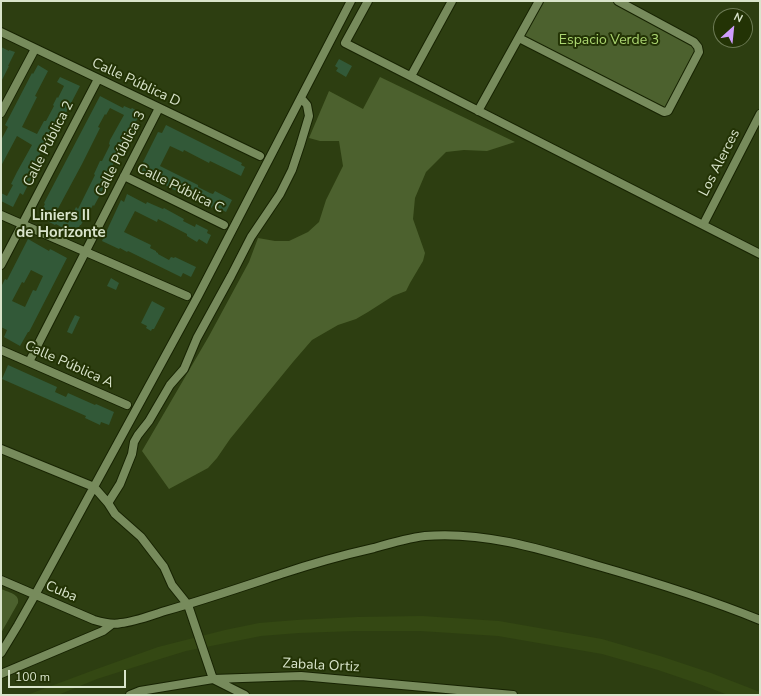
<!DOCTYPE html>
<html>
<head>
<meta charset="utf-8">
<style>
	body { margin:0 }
	#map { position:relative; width:761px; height:696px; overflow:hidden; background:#2d3e11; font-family:"Nunito Sans",sans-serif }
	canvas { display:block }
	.frame { position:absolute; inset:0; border:2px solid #d9e4cb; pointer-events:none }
	.north { position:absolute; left:713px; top:8px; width:40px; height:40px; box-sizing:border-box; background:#233305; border:1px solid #6c7a54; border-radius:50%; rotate:27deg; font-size:11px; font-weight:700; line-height:16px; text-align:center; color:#d9e4cb }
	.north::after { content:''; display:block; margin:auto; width:14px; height:18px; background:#d09dfe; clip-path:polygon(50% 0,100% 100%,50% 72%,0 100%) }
	.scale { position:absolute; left:8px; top:670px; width:118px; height:18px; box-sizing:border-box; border:2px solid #d9e4cb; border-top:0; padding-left:5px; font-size:12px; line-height:14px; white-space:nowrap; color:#d9e4cb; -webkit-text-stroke:3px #233305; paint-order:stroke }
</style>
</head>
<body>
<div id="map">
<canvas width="761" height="696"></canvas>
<div class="frame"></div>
<div class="north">N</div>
<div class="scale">100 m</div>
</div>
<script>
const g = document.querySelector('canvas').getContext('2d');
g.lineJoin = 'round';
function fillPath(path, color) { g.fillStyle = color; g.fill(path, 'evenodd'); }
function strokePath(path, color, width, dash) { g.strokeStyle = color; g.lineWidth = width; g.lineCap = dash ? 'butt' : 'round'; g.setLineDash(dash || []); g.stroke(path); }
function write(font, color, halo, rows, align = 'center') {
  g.font = font + ' "Nunito Sans",sans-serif'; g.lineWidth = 4; g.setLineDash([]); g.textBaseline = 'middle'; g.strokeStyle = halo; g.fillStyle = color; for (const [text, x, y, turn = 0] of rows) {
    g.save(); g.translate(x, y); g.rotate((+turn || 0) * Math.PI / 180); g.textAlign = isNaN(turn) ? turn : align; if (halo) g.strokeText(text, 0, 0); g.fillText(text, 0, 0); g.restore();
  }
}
fillPath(new Path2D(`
	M422,616L499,621L602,639L660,656L711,673L760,692V695H728L702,685L658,670L602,654L498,636L420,631H356L299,633L261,636L186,651L160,659L97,679L58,695H27L94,670L158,647L225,630L259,623L296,620L357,617Z`), '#344813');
fillPath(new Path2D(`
	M539,1H618L698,47L668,111L519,38Z
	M380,77L515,142L487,151L464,150L446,152L426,172L415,198L413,219L425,253L423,261L410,283L406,291L393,296L368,312L356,319L338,325L312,340L293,362L230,439L217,458L208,468L169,489L142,451L209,336L249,262L258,238L275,241H289L308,232L319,222L326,200L343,166L339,141H320L309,138L329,91L363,109Z
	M1,589C8,592 20,594 18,603L1,633Z`), '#4c612e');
fillPath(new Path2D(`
	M1,47L9,51V50L15,52L8,66H9L1,82Z
	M339,59L352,66L346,77L336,71L338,68L335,66Z
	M38,65L48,71L35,96L37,97L22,127L37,134L44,121H46L54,106L53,105L57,97L58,98L64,86L57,82L60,77L80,86L58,128L57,127L50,139L51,140L48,146L44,145L36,162L39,163L23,195L20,193L13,207L1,201V193L7,196L13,185L11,184L17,172L32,145L17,136L1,166V140L8,127L5,125L32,73L33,74Z
	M100,96L123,108L124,106L131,109L132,108L141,113L135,123L137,124L126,148L124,147L122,151L120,150L114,162L112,167L114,168L100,195L94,206L93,205L84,221H83L81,225H80L75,235L56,224L55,225L47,221V222L38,218L45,204L44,203ZM110,108L124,115L110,140L109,144L110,145L102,161H100L94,174L95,175L78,209L76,207L68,223L54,216L82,164L100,128L98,127L105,114L106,115Z
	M166,125L242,163L241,165L245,167L241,176L210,161L209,163L184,150L183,152L170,146L160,166L198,185V187L210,193L213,194L215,191L232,200L226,212L220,209V210L212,206V208L209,206L208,207L141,173L145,165L142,164L158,132L162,133Z
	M127,194L146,204L147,202L163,209L164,208L184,219L183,221L195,227L196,224L208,230L207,233L211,235L207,244L199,239L197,242L187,236V234L158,219L157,222L135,211L124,232L151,245L150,248L156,251V252L158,253V254L169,260L171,257L174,258L175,257L196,267L191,277L183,273L181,277L128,251L127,252L120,248L119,249L102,241L121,200L124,202Z
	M28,239L49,251L50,249L54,251L67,258L29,332H28L20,346L4,337L7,330L1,327V287L5,279L7,280ZM31,270L43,276L36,291L33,290L25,307L12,301L22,282L24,283Z
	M111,278L119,283L116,290L107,286Z
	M152,301L165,308L154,329H152L151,331L146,328L147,326L141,323Z
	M75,315L80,317L72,334L67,332L70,325Z
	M8,365L57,387L55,392L66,397L68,393L95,405L96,404L114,412L109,425L101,422L100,425L85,418L86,416L2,379Z`), '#325938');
const minor = new Path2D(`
	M368,1L345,43L760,254
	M1,32L260,156
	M519,38L664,112L668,111L699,52L698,47L694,42L618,1
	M411,76L452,1
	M478,111L539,1
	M1,113L35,49
	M124,176L224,225
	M1,215L187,296
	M703,225L760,114
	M1,265L98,79
	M1,350L127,405
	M29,362L159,108
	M1,449L94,487L108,503L115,514L141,537L164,567L172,585L188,605L213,679L245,695
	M108,503L120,484L132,454L134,442L138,435L149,421L170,385L184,369L197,338L231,276L251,237L280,194L292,170L300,146L309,116L307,105L301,98
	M1,580L94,620C104,623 112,625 121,623C134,622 152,615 165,611C204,600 242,587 281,574C311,564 343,555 374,548C391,543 408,538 425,536C483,531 541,549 595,565C651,581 706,598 760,620
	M1,653L18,625L35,595L198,296L351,1
	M1,674L103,631L112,624
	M130,695L140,691L213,679L301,676L513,695`);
strokePath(minor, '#172302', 10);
strokePath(minor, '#778b5c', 8);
write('14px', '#acd671', '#233305', [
	["Espacio Verde 3",609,41]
]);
write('14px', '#d9e4cb', '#233305', [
	["Calle Pública D",136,83,25],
	["Calle Pública 2",49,144,-63],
	["Calle Pública 3",121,154,-63],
	["Los Alerces",720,163,-63],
	["Calle Pública C",180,189,26],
	["Calle Pública A",69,365,24],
	["Cuba",61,592,23],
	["Zabala Ortiz",321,666,3]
]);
write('bold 15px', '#d9e4cb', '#233305', [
	["Liniers II",61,216],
	["de Horizonte",61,233]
]);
</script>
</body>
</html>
